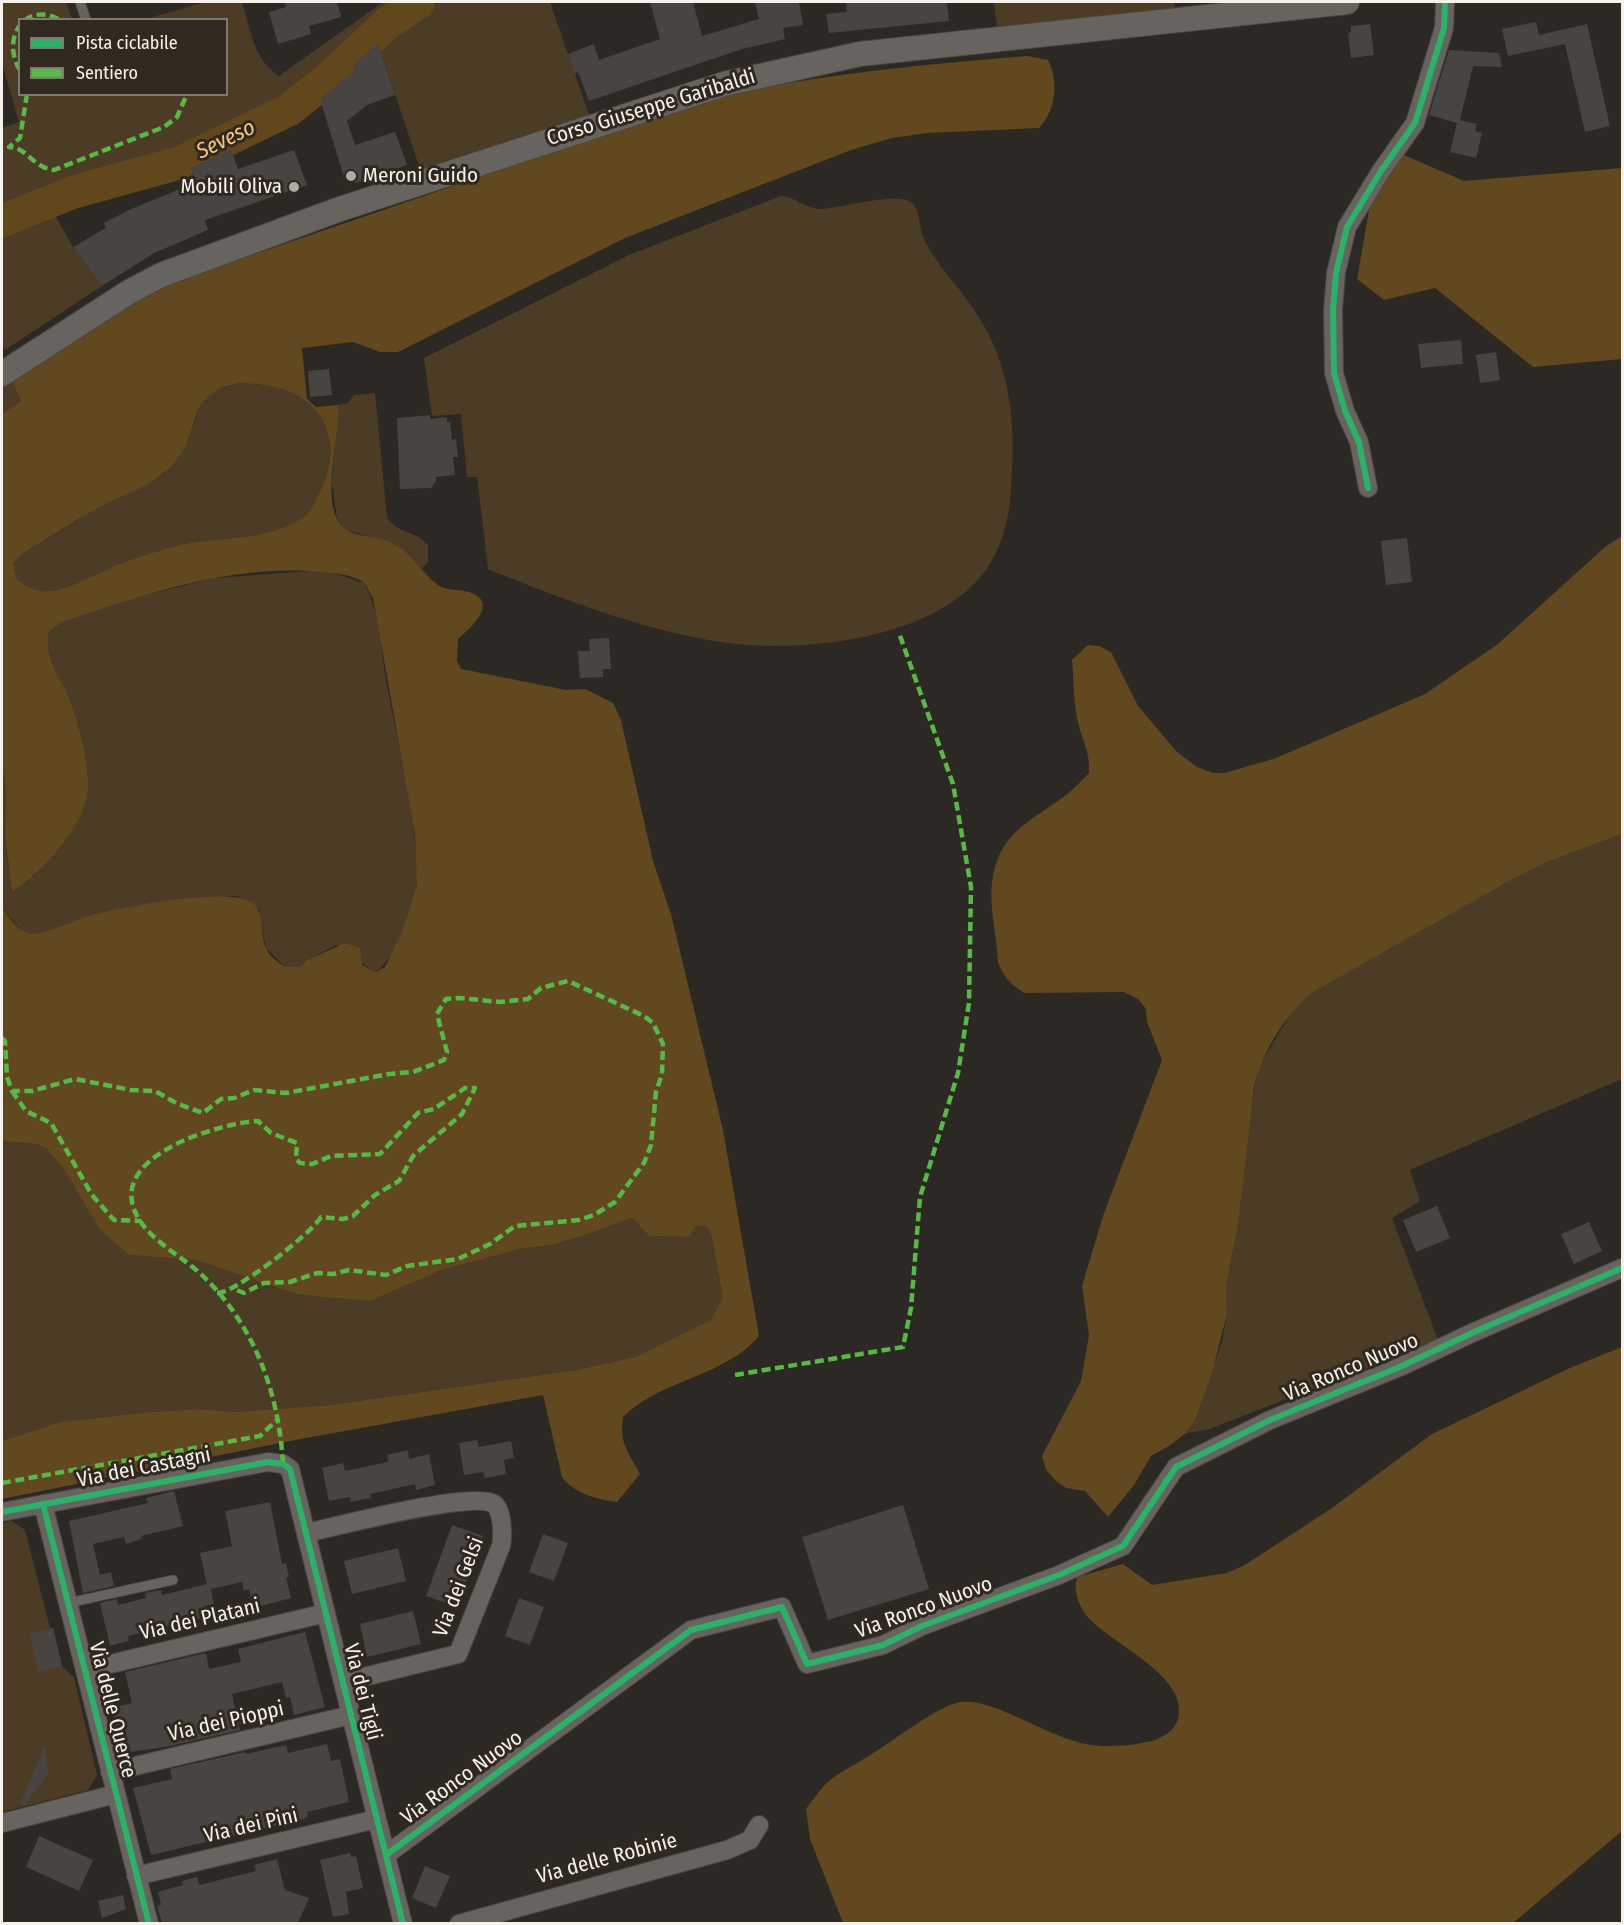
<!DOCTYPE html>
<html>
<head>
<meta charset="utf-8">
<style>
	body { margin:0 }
	#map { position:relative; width:1624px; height:1925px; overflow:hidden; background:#2c2824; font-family:"Fira Sans Condensed",sans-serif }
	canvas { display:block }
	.frame { position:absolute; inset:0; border:3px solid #f6f1eb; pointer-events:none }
	.legend { position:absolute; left:18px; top:18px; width:210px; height:78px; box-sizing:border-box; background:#302920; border:2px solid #7f7971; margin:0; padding:8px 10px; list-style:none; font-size:18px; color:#f6f1eb }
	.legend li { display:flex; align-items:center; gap:12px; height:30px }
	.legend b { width:30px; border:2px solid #7f7971 }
</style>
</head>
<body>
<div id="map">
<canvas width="1624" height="1925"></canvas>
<div class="frame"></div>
<ul class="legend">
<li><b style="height:8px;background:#2db169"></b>Pista ciclabile</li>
<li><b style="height:8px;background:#58b947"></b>Sentiero</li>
</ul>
</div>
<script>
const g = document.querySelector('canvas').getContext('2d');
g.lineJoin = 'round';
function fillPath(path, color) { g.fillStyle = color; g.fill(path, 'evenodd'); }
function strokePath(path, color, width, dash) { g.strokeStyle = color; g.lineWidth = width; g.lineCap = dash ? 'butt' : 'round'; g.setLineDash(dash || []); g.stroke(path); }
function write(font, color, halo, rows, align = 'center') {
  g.font = font + ' "Fira Sans Condensed",sans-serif'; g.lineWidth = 6; g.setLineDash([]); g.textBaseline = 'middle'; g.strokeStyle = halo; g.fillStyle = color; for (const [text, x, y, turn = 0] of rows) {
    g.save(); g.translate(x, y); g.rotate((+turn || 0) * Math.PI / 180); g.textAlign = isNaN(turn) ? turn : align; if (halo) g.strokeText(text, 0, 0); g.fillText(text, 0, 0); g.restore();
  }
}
fillPath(new Path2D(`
	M2,2H66L72,19L20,20V94H226V20L146,19L205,2H242C250,28 254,61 279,76L383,2H398L311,77L275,104L220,133L184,149L65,183L2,210V128L19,122L2,63Z
	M440,2H550L589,115L421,172L378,43Z
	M994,2H1174L1176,10L997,27Z
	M781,196C796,197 806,209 821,209C843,208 893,192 911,202C920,208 919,227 923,237C935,264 959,286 975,311C1012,366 1016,426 1011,490C1009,520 1001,552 982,575C931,639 804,653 728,643C647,632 562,599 488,569L477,477H467L461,414L432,416L424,358L629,255Z
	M53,212L73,247L102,286L5,350L2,344V234Z
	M11,381L21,402L2,414V388Z
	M240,383C255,384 271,385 285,390C326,404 340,445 324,482C318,495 314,508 303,517C275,539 218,538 183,544C171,547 160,551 148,554C119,562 95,576 68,587C48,594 34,593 17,581L13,563L22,554L94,510L164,474L187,442L201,404L212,391Z
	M375,393L387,517C397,534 415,530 428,545V562L422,569L395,544L346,530L337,519L332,483L338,405L348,403L354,395Z
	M311,571L334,573L364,583C381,613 380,647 386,680C397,743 419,821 417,883C416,905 394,962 375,972L336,945L307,960L300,967H285L266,948L259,909L237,896L197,899L89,916L35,935L23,932L2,909V766L6,789L5,835L12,892C41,873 85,827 88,791C90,766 79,723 70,700C60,675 44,661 49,632L62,622L126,600L214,578Z
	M1622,834V1079L1410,1170L1420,1201L1392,1218L1438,1340L1207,1430L1186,1433L1195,1420L1222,1342L1227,1314L1226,1287L1238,1225L1249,1119L1258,1068L1295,1007L1310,994L1513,879L1547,862Z
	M2,1141L36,1144L47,1149L63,1168L100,1230L129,1255L196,1260L296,1294L320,1297L370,1301L442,1270L520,1249L551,1245L583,1236L632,1218L649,1236L689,1237L696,1226L704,1224L711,1234L723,1297L712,1320L635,1357L576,1370L330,1405L234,1412L199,1409L151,1412L60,1422L2,1441Z
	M12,1521L25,1530L50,1628H53L62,1666L74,1677L97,1775L88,1790L2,1812V1523Z`), '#4d3c25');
fillPath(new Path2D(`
	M1027,56L1048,60C1059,82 1056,110 1039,128L927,133L892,138L851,150L625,238L398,352H380L353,342L302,348L307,399L316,407L338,405C340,436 323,491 337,519C349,541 375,533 394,544C411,553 422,573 438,585C447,591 459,589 469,592C500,602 471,628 458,639L457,661L461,669L566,690L585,689L613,703L621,720L653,861L671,914L723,1130L759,1336C725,1377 661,1379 623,1417C619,1444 628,1451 640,1474L617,1502C599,1500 573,1493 562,1477L543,1395L295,1440L2,1499V1441L60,1422L151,1412L199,1409L234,1412L330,1405L576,1370L635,1357L711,1320L718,1307L723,1297L711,1234L705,1225L696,1226L689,1237L649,1236L632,1218L583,1236L551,1245L520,1249L442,1270L370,1301L320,1297L296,1294L196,1260L129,1255L100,1230L63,1168L47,1149L36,1144L2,1141V909C10,918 19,933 32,934C41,935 77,919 89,916C121,907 218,889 247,900C267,907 259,933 266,948C269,956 278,962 285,967H300L307,960L345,943L360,948L362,965L376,972L385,967L403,930L417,885L415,834L373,598C370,593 367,586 363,582C353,575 335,573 323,572C234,563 145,594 62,622L49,632C44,661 60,675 70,700C79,723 90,767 88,791C85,827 41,873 12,892L5,835L6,789L2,766V414L21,401L11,381L112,315L165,285L680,108C794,75 910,66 1027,56ZM240,383C255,384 271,385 285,390C326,404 340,445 324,482C318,495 314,508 303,517C275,539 218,538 183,544C171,547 160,551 148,554C119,562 95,576 68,587C48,594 34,593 17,580L13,563L22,554C45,540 69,524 93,511C120,495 154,487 175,462C204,427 183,393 240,383Z
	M1399,153L1464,181L1622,168V359L1533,367L1435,288L1384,300L1357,279L1370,205Z
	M1622,536V834L1547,862L1513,879L1310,994C1284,1017 1262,1053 1254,1087L1238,1225L1226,1287L1227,1314L1212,1373L1195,1420L1186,1433L1169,1446L1151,1456L1134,1485L1108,1517L1085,1491L1066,1488L1056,1481L1046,1470L1042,1456L1081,1381L1089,1335L1082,1286L1103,1216L1162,1060L1147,1022L1146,1009L1138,999L1124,992L1025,993C1012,986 1003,977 998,962C997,938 989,906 992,883C998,832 1029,823 1066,795C1074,789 1082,780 1089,773C1090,753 1084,744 1079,726C1073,705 1074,681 1072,660L1088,645L1099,646L1111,652L1138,706L1177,752L1197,767L1213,773H1225L1276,758L1425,694L1498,644L1605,547Z
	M1622,1347V1831L1513,1923H843L810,1839L806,1809C813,1800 820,1789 829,1781C842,1770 860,1762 875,1752C896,1739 934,1709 956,1703C978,1697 1010,1714 1030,1723C1055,1734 1082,1748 1112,1746C1134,1745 1171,1743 1178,1719C1190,1675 1108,1643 1086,1615C1078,1603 1073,1591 1077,1577L1123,1564L1152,1585L1227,1573L1245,1565L1332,1508L1432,1434L1572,1367Z`), '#62481f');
strokePath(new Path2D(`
	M134,1121L163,1115L196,1118L209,1122L217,1131L229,1137L262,1143L279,1141L288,1147L298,1148L316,1141L338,1140L364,1131L383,1117L407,1115L426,1081L432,1075L458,1063L490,1059L500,1054L520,1051L538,1053L555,1046H566L596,1059L608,1055L619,1065L652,1052
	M939,1924L958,1897L975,1883C993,1883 997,1904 1024,1902C1037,1902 1043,1889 1056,1887C1077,1885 1099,1890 1120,1889C1130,1889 1138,1884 1148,1885C1160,1887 1172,1891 1184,1892C1203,1894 1204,1867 1226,1874C1244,1879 1257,1895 1273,1902C1293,1911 1357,1911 1369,1890L1387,1801L1383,1794L1346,1775L1343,1765L1361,1733L1393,1735L1400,1731L1404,1720L1403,1690L1422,1668L1425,1658L1417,1621L1419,1612L1456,1578L1484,1571L1495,1578C1499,1592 1495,1603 1509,1611C1542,1607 1530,1572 1547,1553C1562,1537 1589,1550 1598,1567C1600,1573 1599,1579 1603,1585C1607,1592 1615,1594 1622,1596`), '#63471c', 5);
strokePath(new Path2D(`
	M2,221L74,192L179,163L289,110L329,78L388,23L419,2`), '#63471c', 33);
fillPath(new Path2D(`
	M284,2H337L341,17L309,26L311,34L278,44L269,12L286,7Z
	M650,2H693L702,36L759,19L755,2H799L803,25L783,28L785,39L742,49L589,101L578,72L575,74L568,54L594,44L599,60L660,39Z
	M846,2H947L949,21L829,33L826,14L847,12Z
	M1536,22L1539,35L1587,24L1610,126L1585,132L1565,44L1508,56L1502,29Z
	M1370,24L1374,55L1351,58L1348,33L1351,32V26Z
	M378,43L395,95L367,105L347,121L355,145L395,132L407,165L356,183L344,177L320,99L356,69L354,64Z
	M1449,50L1499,53L1502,67L1473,66L1460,120L1477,124L1475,131L1482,133L1476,158L1450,152L1457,123L1429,115Z
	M231,149L238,169L294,150L307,185L205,220L208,230L154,253L102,286L73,247L106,228L104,223L131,209L195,183L191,168Z
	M1461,340L1463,364L1421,368L1418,344Z
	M1496,352L1500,380L1480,383L1476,355Z
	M329,369L332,395L310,397L308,371Z
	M430,415V419L447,417V422H450L452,440L456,439L458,457H453L455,475L436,477V481L431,488L400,489L397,418Z
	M1407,538L1412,582L1386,585L1381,541Z
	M609,638L611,669H603V677L580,678L578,651H590L589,639Z
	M1437,1206L1450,1238L1416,1252L1403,1220Z
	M1589,1222L1602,1251L1574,1264L1561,1234Z
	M477,1440L479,1447L511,1441L514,1458L504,1460L506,1474L485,1478L483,1472L464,1475L459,1443Z
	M408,1450L409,1459L429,1454L435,1485L416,1490L415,1484L370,1494L371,1498L351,1502L350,1497L329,1501L322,1468L343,1463L345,1471L388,1462L387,1455Z
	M174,1491L183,1526L141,1536L142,1539L126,1544L124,1537L93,1544L100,1575L111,1572L114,1586L83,1593L69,1521L148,1503L146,1498Z
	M270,1502L282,1564L286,1563L289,1577L286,1578L291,1598L253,1608L249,1589L244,1591L242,1582L211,1589L214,1604L204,1606L207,1617L189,1621L190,1627L171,1631L170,1626L128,1636L129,1641L110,1646L100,1603L117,1599L118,1605L146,1598L145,1593L161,1590L162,1595L207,1584L200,1553L232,1546L225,1511Z
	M903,1505L929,1589L828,1620L802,1537Z
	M452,1525L483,1536L457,1607L426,1596Z
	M543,1534L568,1543L554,1581L529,1572Z
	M398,1548L406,1581L352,1594L344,1561Z
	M519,1598L544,1607L530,1645L505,1636Z
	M413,1611L421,1644L367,1657L360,1624Z
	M53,1628L62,1666L39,1672L29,1634Z
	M305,1632L325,1707L294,1715L290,1697L286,1698L282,1682L232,1694L240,1730L165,1747L122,1753L111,1708L132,1703L125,1672L206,1653L209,1669L241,1662L238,1649Z
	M327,1744L331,1761L340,1759L349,1802L307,1812L308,1816L303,1819L151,1855L133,1788L172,1779L170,1769L245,1752L246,1754L286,1745L288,1753Z
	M45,1745L48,1774L24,1806L20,1803Z
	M39,1836L93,1860L79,1891L26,1867Z
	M350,1853L351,1857L356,1856L363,1888L346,1892L349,1914L333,1917L320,1860Z
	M277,1859L285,1890L309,1898L298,1923H162L157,1906L161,1905L158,1892L183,1885L182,1881L197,1877L199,1885L256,1871L254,1865Z
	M425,1866L450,1876L436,1908L412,1898Z
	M123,1895L126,1909L102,1918L98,1901Z`), '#484441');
const lane = new Path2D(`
	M80,2L86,20
	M68,1603L173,1580`);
const street = new Path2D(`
	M1368,488L1359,442L1345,411L1334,373L1333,310L1336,273L1347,227L1381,171L1415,123L1444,28L1445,2
	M43,1504L149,1924
	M2,1512L268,1462L283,1464L290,1469L403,1924
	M306,1533C339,1526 467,1492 492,1503C503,1507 503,1536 501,1546L458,1654L343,1682
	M85,1670L326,1613
	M110,1772L351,1715
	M2,1823L116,1794
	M386,1855L691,1630L782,1607L807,1664L883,1645L922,1626L1059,1575L1123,1546L1176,1467L1270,1420L1402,1366L1472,1333L1622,1268
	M136,1876L377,1819
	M459,1924L727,1850L750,1840L759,1825`);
const secondary = new Path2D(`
	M2,374L129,292L161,275L340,209L724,84L860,54L1347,2`);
strokePath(lane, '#494642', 11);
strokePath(street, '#494642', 20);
strokePath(secondary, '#494642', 26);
strokePath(lane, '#676460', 9);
strokePath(street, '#676460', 18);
strokePath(secondary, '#676460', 24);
strokePath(new Path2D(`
	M20,70C0,38 26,0 60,20
	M27,94L20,138L9,147C27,147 33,168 54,170L164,127L177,117L187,94
	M2,1038L5,1041L7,1077L12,1091H32L75,1079L131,1090L155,1091L178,1104L203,1113L221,1099L234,1098L254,1090L286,1093L389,1074L413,1072L444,1060L447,1052L437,1014L446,999L459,998L500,1002L528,999L541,988L568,981L644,1016L653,1023L663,1044L662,1074L656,1092L651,1145L644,1163L615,1202L594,1215L579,1220L515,1226L490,1244L458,1259L407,1266L386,1275L349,1270L333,1274L317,1273L290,1282L264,1283L244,1293L234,1289
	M12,1091L26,1111L51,1123L92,1195L114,1220L141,1221
	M217,1293C234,1294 312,1233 321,1217L343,1219L353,1216L375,1195L399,1181L413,1156L462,1114L475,1088H465L434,1109L418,1113L380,1154L331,1156L312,1164L300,1163L296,1159L297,1143L271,1133L258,1121C221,1123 117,1153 133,1206C142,1238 184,1256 206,1279C256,1329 279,1395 283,1464
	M735,1375L903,1347L911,1308L920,1197L958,1073L969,1003L971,887L953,784L899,633
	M2,1483L260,1436L279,1418`), '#58b947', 4.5, [9, 4.5]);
strokePath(new Path2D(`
	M1368,488L1359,442L1345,411L1334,373L1333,310L1336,273L1347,227L1381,171L1415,123L1444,28L1445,2
	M43,1504L149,1924
	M2,1512L268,1462L283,1464L290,1469L403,1924
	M386,1855L691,1630L782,1607L807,1664L883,1645L922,1626L1059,1575L1123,1546L1176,1467L1270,1420L1402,1366L1472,1333L1622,1268`), '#2db169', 6);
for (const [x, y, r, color] of [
	[351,176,6,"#afaba5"],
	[294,187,6,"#afaba5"]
]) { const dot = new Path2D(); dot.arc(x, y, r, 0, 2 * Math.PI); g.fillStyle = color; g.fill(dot); strokePath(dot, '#302920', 2); }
write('21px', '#f6f1eb', '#302920', [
	["Corso Giuseppe Garibaldi",651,108,-17],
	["Via Ronco Nuovo",1351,1368,-23],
	["Via dei Castagni",144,1468,-11],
	["Via dei Gelsi",459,1587,-69],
	["Via Ronco Nuovo",924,1608,-20],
	["Via dei Platani",200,1620,-13],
	["Via dei Tigli",362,1692,76],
	["Via delle Querce",112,1710,76],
	["Via dei Pioppi",226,1722,-13],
	["Via Ronco Nuovo",462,1778,-36],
	["Via dei Pini",251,1826,-13],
	["Via delle Robinie",607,1859,-15]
]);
write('21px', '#f6f1eb', '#302920', [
	["Meroni Guido",363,176],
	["Mobili Oliva",282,187,"right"]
], 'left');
write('italic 22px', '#f8c781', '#302920', [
	["Seveso",226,140,-26]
]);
</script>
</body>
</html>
